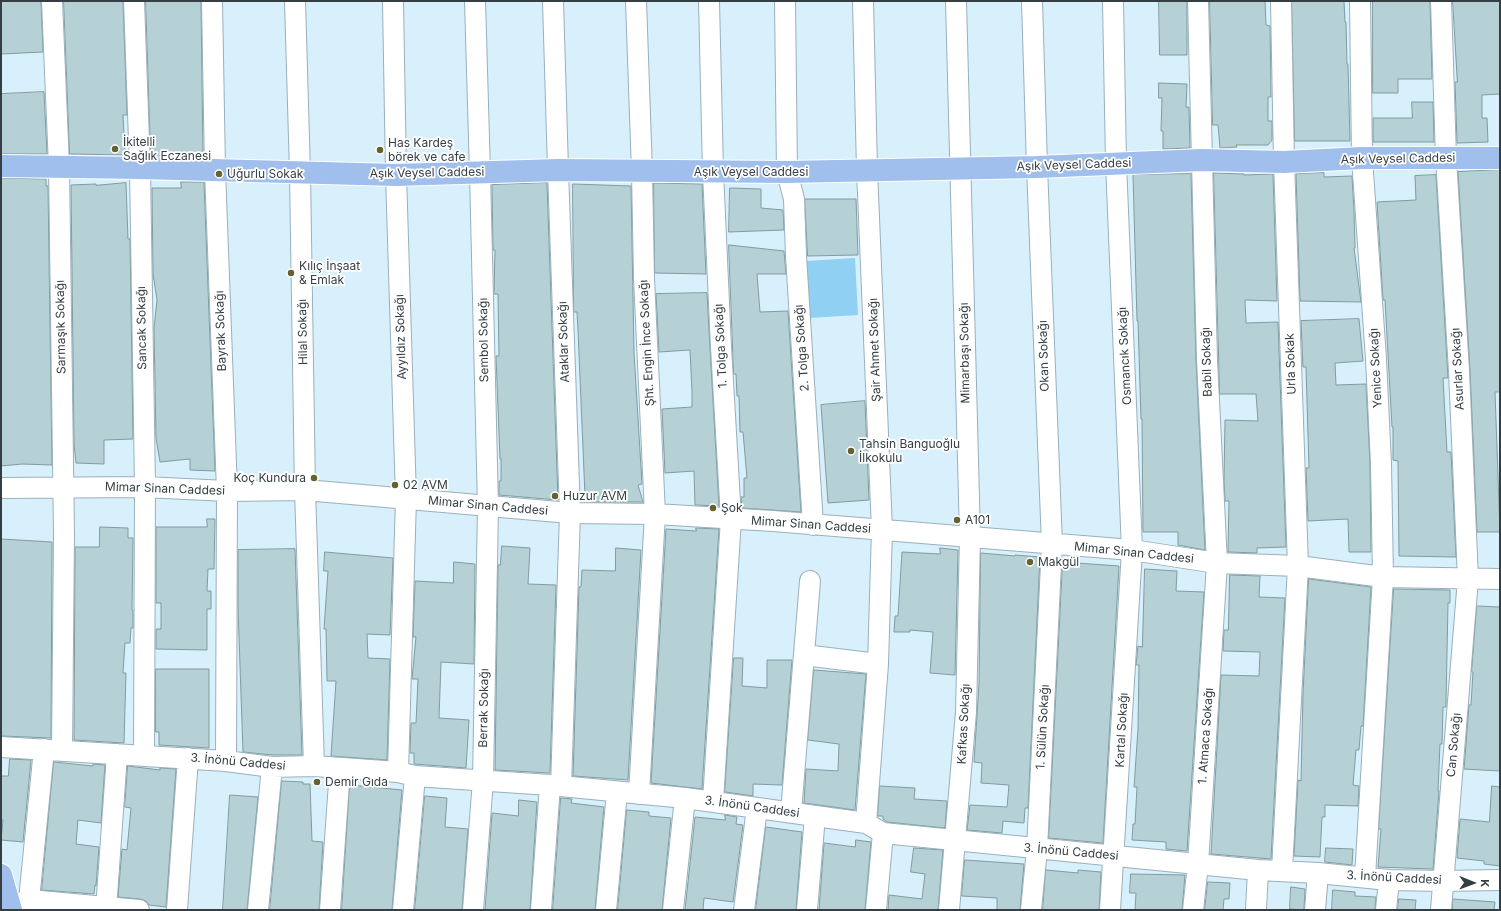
<!DOCTYPE html>
<html>
<head>
<meta charset="utf-8">
<style>
	body { margin:0 }
	#map { position:relative; width:1501px; height:911px; overflow:hidden; background:#d8effc; font-family:Inter,sans-serif }
	canvas { display:block }
	.frame { position:absolute; inset:0; border:2px solid #353e43; pointer-events:none }
	.north { position:absolute; left:1453px; top:863px; width:40px; height:40px; -webkit-text-stroke:3px #fff; paint-order:stroke; rotate:91deg; font-size:11px; font-weight:700; line-height:16px; text-align:center; color:#353e43 }
	.north::after { content:''; display:block; margin:auto; width:14px; height:18px; background:#353e43; clip-path:polygon(50% 0,100% 100%,50% 72%,0 100%) }
</style>
</head>
<body>
<div id="map">
<canvas width="1501" height="911"></canvas>
<div class="frame"></div>
<div class="north">K</div>
</div>
<script>
const g = document.querySelector('canvas').getContext('2d');
g.lineJoin = 'round';
function fillPath(path, color) { g.fillStyle = color; g.fill(path, 'evenodd'); }
function strokePath(path, color, width, dash) { g.strokeStyle = color; g.lineWidth = width; g.lineCap = dash ? 'butt' : 'round'; g.setLineDash(dash || []); g.stroke(path); }
function write(font, color, halo, rows, align = 'center') {
  g.font = font + ' Inter,sans-serif'; g.lineWidth = 3.5; g.setLineDash([]); g.textBaseline = 'middle'; g.strokeStyle = halo; g.fillStyle = color; for (const [text, x, y, turn = 0] of rows) {
    g.save(); g.translate(x, y); g.rotate((+turn || 0) * Math.PI / 180); g.textAlign = isNaN(turn) ? turn : align; if (halo) g.strokeText(text, 0, 0); g.fillText(text, 0, 0); g.restore();
  }
}
fillPath(new Path2D(`
	M855,258L858,315L809,318L806,261Z`), '#90d0f2');
const building = new Path2D(`
	M1,1H41L43,52L1,54Z
	M64,1H123L127,115H123L125,155L70,154Z
	M146,1H201L203,157L151,156Z
	M1159,1H1187V55H1160Z
	M1210,1H1265L1266,25L1270,26L1271,97H1268V121H1272V140L1268,145H1236L1237,147L1220,148L1218,125H1213Z
	M1292,1H1344L1345,22H1346L1347,64H1348L1350,141H1295Z
	M1373,1H1430L1432,79H1398V93H1373Z
	M1453,1H1500V94L1482,95V118H1487L1488,142L1457,143L1455,82H1457Z
	M1159,83L1187,84L1186,107H1189L1190,148L1163,149V131H1161L1162,98H1159Z
	M44,92L47,154H1V94Z
	M1412,102H1433L1434,142H1373V118H1412Z
	M1500,170V392H1495L1500,532H1477L1470,370L1458,172Z
	M1214,173L1244,174V175L1273,174L1277,301L1245,300L1246,323L1278,322L1286,547L1257,548V553L1228,552L1229,501H1225L1224,481L1225,420L1258,421L1256,394H1220Z
	M1324,173V177L1352,176L1354,211L1355,248H1354L1361,302L1300,301L1296,174Z
	M1191,174L1196,360L1205,550L1178,545V532H1143L1142,419H1141L1138,321H1137L1133,175Z
	M1436,175L1448,378H1443L1447,452H1451L1456,557L1399,556L1398,461L1393,460V427H1392L1385,300H1383L1377,202L1416,200L1415,176Z
	M1,178L46,179V186H48L52,465L22,464L1,466Z
	M181,182H204L215,471L190,470V459L160,462L156,438L154,328L157,300L153,274L152,188H181Z
	M126,183L128,239H130L133,439L104,440V464L76,463L74,444L71,185L96,184V185Z
	M547,183L558,500L499,495V481H501V459H500L496,356H499L498,294H494L495,250H493L492,185Z
	M654,183L702,184L706,274L655,273Z
	M573,184L631,186L634,353L642,484L638,485L643,502H592L585,496L578,330L577,312H574Z
	M730,188L761,189V208L783,210L784,230L729,232Z
	M805,199H856L858,255L808,256Z
	M729,245L784,251L786,274H757L760,312L788,311L801,512L742,508L741,497H744V478H747L743,432H740L739,396H737L736,374H734Z
	M707,293L710,348L719,506L695,505L694,471L665,473L662,409L692,407V392L690,350L659,352L656,294Z
	M1359,319L1363,361L1335,363L1336,385L1366,384L1370,464L1371,552H1349L1348,519L1308,521L1306,468H1309L1306,367H1303L1301,321Z
	M865,401L869,500L828,503L821,405Z
	M207,519H215L214,569H208L207,591H211V609H207V650L156,649V629H161V603H156V527H207Z
	M100,527L128,528V538H133L132,610H133V628H131L130,643H125L123,673H126L124,743L74,740L75,547H99Z
	M696,528L719,529L702,789L651,783L666,529L696,531Z
	M1,539L52,542L51,738L1,736Z
	M502,546L530,548L528,584L556,585L550,773L495,770L498,565H500Z
	M616,548L641,550L628,780L573,776L579,587H581L582,570L615,571Z
	M940,548L958,550L955,675L930,673L933,632L910,630V632H894L895,616H898L902,552L940,554Z
	M295,549L302,755H273L243,752L238,608V550Z
	M325,552L393,558L390,635L367,634L368,658L390,659L387,760L331,756L336,681H327L326,629H324L328,571H324Z
	M981,553L1015,556V555L1040,557L1028,808H1025L1024,823L1003,821L1002,833L967,830L970,805L1007,807L1009,785L981,783L982,763L974,762L979,684Z
	M454,562L475,564L474,664L441,662L439,718L469,720L466,768L414,764V753H410L411,723H416L418,679H412L416,637H413L415,581L453,583Z
	M1063,562L1119,566L1103,843L1049,838Z
	M1145,569L1177,571L1176,591L1204,592L1187,851L1166,849V842L1132,840L1133,824H1135L1137,787H1134L1138,729L1139,665H1136L1138,646L1142,647Z
	M1230,575L1260,576L1259,597L1285,598L1271,859L1211,854L1221,675L1259,676L1260,652L1223,651L1224,630H1228Z
	M1309,579L1371,587L1363,726H1361L1359,750H1356L1353,785L1359,786L1358,806L1325,805V817H1322L1320,857L1294,856L1298,780L1301,781L1303,694Z
	M1394,589L1450,590V603H1448L1446,702V707H1443L1442,744H1440L1438,791H1439L1433,869L1378,867L1381,829H1379Z
	M1477,606L1500,607V771L1464,769L1469,705H1471L1473,672H1472Z
	M734,658H743L742,686L767,688V660H792L782,785L753,784V796L725,792Z
	M156,669H209V748L159,745V732H156Z
	M814,670L866,674L855,810L804,803L806,769L838,771L839,744L808,740Z
	M10,759L31,760L23,842L1,840L3,820H1V776H8Z
	M54,762L93,766V764L105,765L101,823L78,820L76,844L99,847L96,886L95,885L94,894L42,890Z
	M128,766L160,770V768L176,769L166,907L149,905L146,901L140,899L118,897L122,849L127,850L131,808L125,807Z
	M282,781L303,782V784H310L312,841L323,842L319,910H270Z
	M350,785L402,790L392,910H342Z
	M880,786L915,788L914,799L947,801L945,828L887,822L883,819V816H878Z
	M1492,786L1500,787V866L1484,864V861L1457,858L1460,819L1489,822Z
	M230,795L258,797L247,910H223Z
	M425,796L447,798L445,827L468,829L462,910H415Z
	M561,798L572,799L571,803L604,807L595,910H553Z
	M519,800L537,802L530,910H485L492,813L518,816Z
	M627,810L649,812V816L671,818L662,910H618Z
	M725,815L737,817L736,824L743,825L733,902L704,898L703,910H685L695,817L725,820Z
	M766,827L802,832L796,910H756Z
	M856,840L871,842L865,910H819L824,843L855,847Z
	M914,848L943,850L938,910H888L889,895L922,899L925,874L911,872Z
	M1326,848L1353,849L1352,865L1325,862Z
	M965,860L1024,864L1020,910H997V898L962,896Z
	M1046,870L1078,873V870L1101,872L1099,910H1043Z
	M1131,874L1185,875L1182,910H1135L1136,893H1130Z
	M1208,882L1230,883L1229,899H1224L1223,910H1205Z
	M1291,887L1305,889L1304,910L1290,909Z
	M1333,890L1355,892V896L1376,897L1375,910H1332Z
	M1399,899L1416,900L1415,910H1398Z
	M1453,899L1495,902L1494,910H1453Z`);
fillPath(building, '#b5d1d5');
strokePath(building, '#819b9f', 1);
const minor = new Path2D(`
	M52,1L59,166L64,536L62,751
	M134,1L140,168L145,487L144,756
	M212,1L215,170L227,491L226,761
	M295,1L300,173L305,490L314,766
	M393,1L396,175L406,498L398,772
	M553,1L558,170L570,513L561,786
	M636,1L642,172L644,278L655,514L639,794
	M709,1L713,172L721,347L731,519L713,801
	M785,1L787,172L794,199L796,256L813,525
	M863,1L867,170L882,530L878,664L866,823
	M1281,1L1284,162L1298,566L1282,871
	M1360,1L1362,158L1376,359L1381,464L1383,577L1365,877
	M1,488L145,487L227,491L305,490L570,513L655,514L773,521L1132,550L1217,563L1298,566L1383,577L1500,579
	M804,655L878,664
	M1,747L226,761L272,767L314,766L398,772L415,776L550,785L685,798L866,823L883,833L1258,870L1318,873L1389,880L1443,881L1500,880
	M791,812L810,581
	M29,900L44,749
	M16,904L29,900L139,910
	M106,910L117,754
	M177,910L188,758
	M258,910L272,767
	M330,910L340,769
	M403,910L415,776
	M473,910L483,780L488,507L480,173L475,1
	M541,910L550,785
	M606,910L617,792
	M673,910L685,798
	M744,910L757,808
	M807,910L815,816
	M876,910L883,833
	M949,910L966,712L970,537L956,1
	M1031,910L1037,849L1052,544L1037,167L1032,1
	M1110,910L1132,550L1116,163L1113,1
	M1193,910L1198,864L1217,563L1207,360L1198,1
	M1256,910L1258,870
	M1315,910L1318,873
	M1386,910L1389,880
	M1441,910L1468,579L1459,371L1446,158L1441,1`);
const major = new Path2D(`
	M1,166L140,168L396,175L558,170L787,172L1037,167L1202,160L1284,162L1362,158H1500
	M1,875L11,910`);
strokePath(minor, '#9ab0bc', 22);
strokePath(major, '#fff', 24);
strokePath(minor, '#fff', 20);
strokePath(major, '#a0bfec', 22);
for (const [x, y, r, color] of [
	[115,149,4,"#646330"],
	[380,150,4,"#646330"],
	[219,174,4,"#646330"],
	[291,273,4,"#646330"],
	[851,451,4,"#646330"],
	[314,478,4,"#646330"],
	[395,485,4,"#646330"],
	[555,496,4,"#646330"],
	[713,508,4,"#646330"],
	[957,520,4,"#646330"],
	[1030,562,4,"#646330"],
	[317,782,4,"#646330"]
]) { const dot = new Path2D(); dot.arc(x, y, r, 0, 2 * Math.PI); g.fillStyle = color; g.fill(dot); strokePath(dot, '#fff', 1.5); }
write('12px', '#353e43', '#fff', [
	["İkitelli",123,142],
	["Sağlık Eczanesi",123,156],
	["Has Kardeş",388,143],
	["börek ve cafe",388,157],
	["Uğurlu Sokak",227,174],
	["Kılıç İnşaat",299,266],
	["& Emlak",299,280],
	["Tahsin Banguoğlu",859,444],
	["İlkokulu",859,458],
	["Koç Kundura",306,478,"right"],
	["02 AVM",403,485],
	["Huzur AVM",563,496],
	["Şok",721,508],
	["A101",965,520],
	["Makgül",1038,562],
	["Demir Gıda",325,782]
], 'left');
write('12px', '#353e43', '#fff', [
	["Aşık Veysel Caddesi",1398,159,-1],
	["Aşık Veysel Caddesi",1074,165,-2],
	["Aşık Veysel Caddesi",751,172],
	["Aşık Veysel Caddesi",427,173,-1],
	["Sarmaşık Sokağı",61,327,-91],
	["Sancak Sokağı",142,328,-91],
	["Bayrak Sokağı",221,331,-92],
	["Hilal Sokağı",303,332,-91],
	["Ayyıldız Sokağı",401,337,-92],
	["Sembol Sokağı",484,340,-91],
	["Ataklar Sokağı",564,342,-92],
	["Şht. Engin İnce Sokağı",647,343,-93],
	["1. Tolga Sokağı",721,346,-93],
	["2. Tolga Sokağı",802,348,-94],
	["Şair Ahmet Sokağı",875,350,-92],
	["Mimarbaşı Sokağı",965,353,-91],
	["Okan Sokağı",1044,356,-92],
	["Osmancık Sokağı",1125,356,-93],
	["Babil Sokağı",1207,362,-92],
	["Urla Sokak",1291,364,-92],
	["Yenice Sokağı",1376,368,-93],
	["Asurlar Sokağı",1458,369,-93],
	["Mimar Sinan Caddesi",165,489,2],
	["Mimar Sinan Caddesi",488,506,5],
	["Mimar Sinan Caddesi",811,525,4],
	["Mimar Sinan Caddesi",1134,553,6],
	["Berrak Sokağı",484,708,-89],
	["Kafkas Sokağı",964,724,-87],
	["1. Sülün Sokağı",1043,727,-87],
	["Kartal Sokağı",1122,730,-87],
	["1. Atmaca Sokağı",1206,736,-86],
	["Can Sokağı",1454,745,-85],
	["3. İnönü Caddesi",238,762,5],
	["3. İnönü Caddesi",752,807,8],
	["3. İnönü Caddesi",1071,852,5],
	["3. İnönü Caddesi",1394,878,3]
]);
</script>
</body>
</html>
